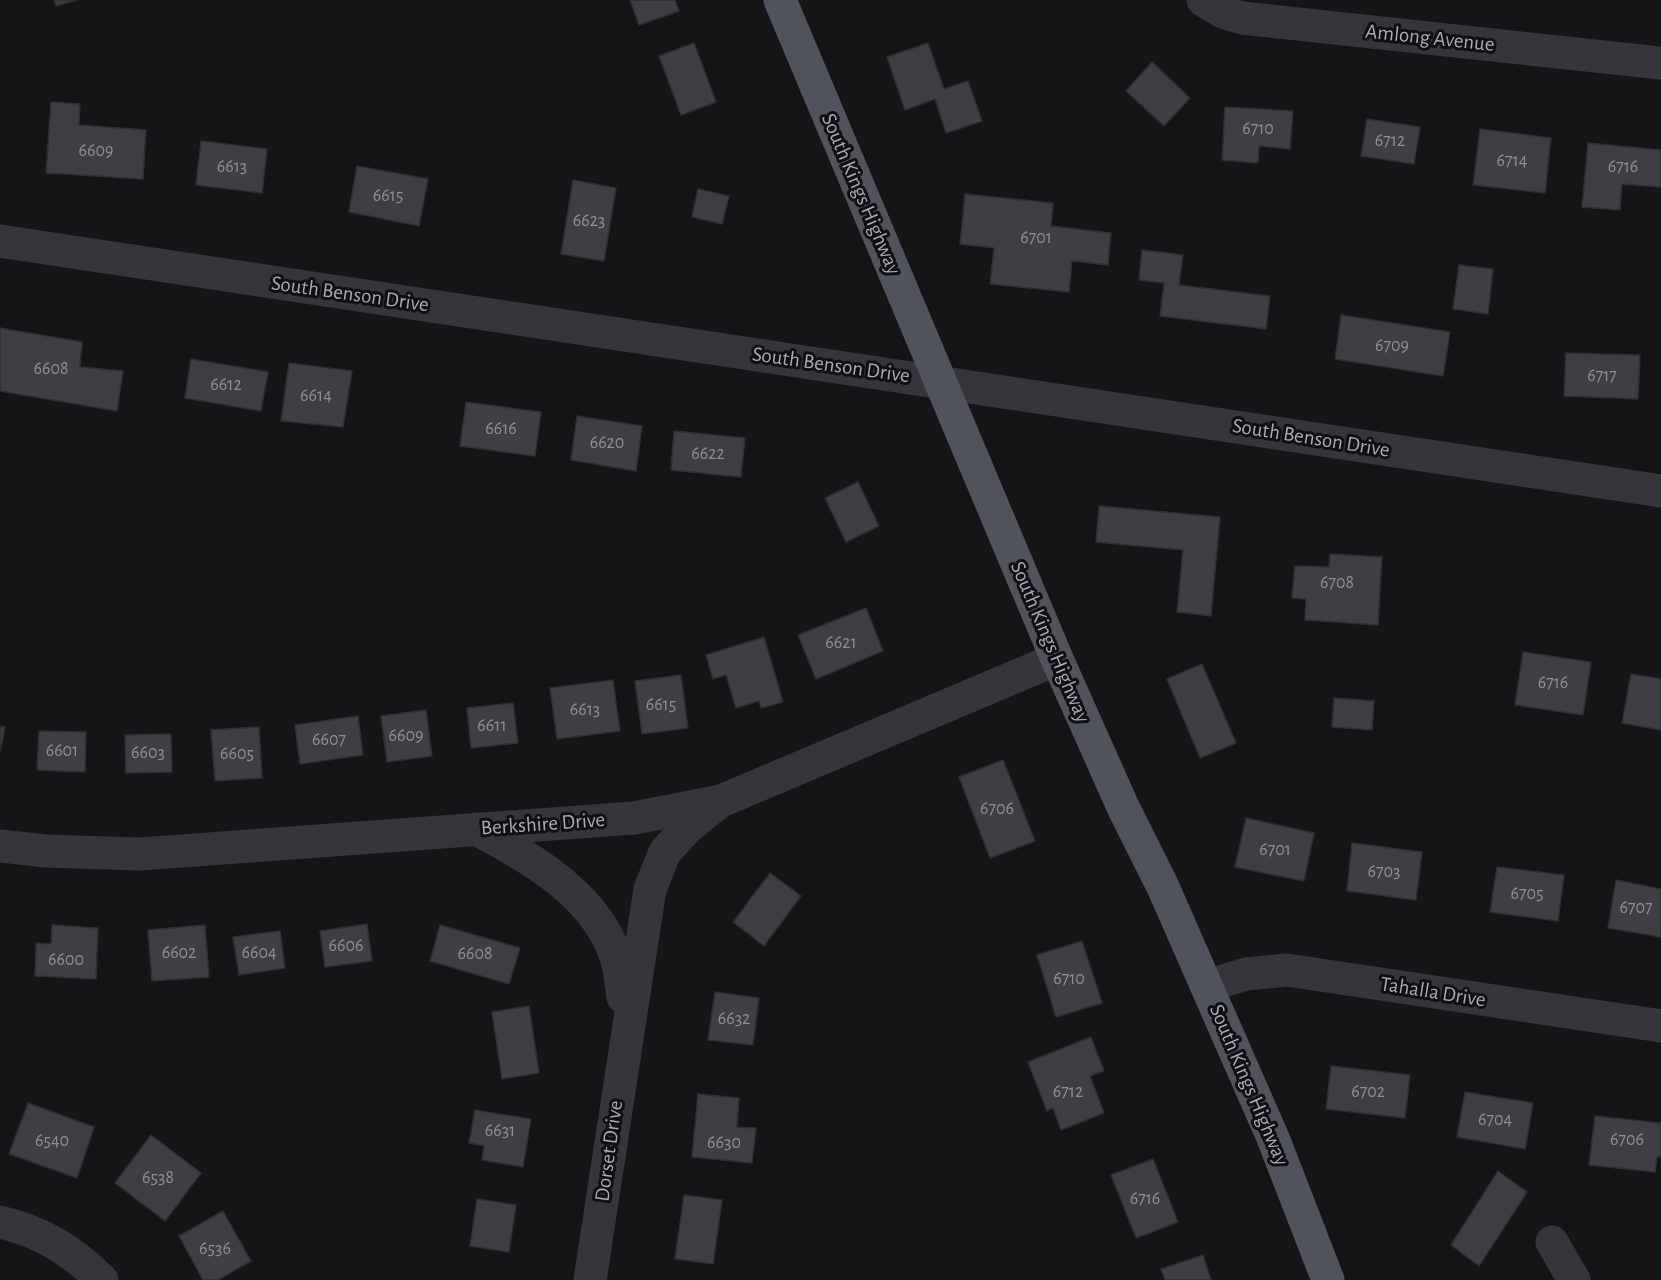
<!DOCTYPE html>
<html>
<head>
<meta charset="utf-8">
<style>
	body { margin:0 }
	canvas { display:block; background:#151416 }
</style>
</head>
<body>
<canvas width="1661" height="1280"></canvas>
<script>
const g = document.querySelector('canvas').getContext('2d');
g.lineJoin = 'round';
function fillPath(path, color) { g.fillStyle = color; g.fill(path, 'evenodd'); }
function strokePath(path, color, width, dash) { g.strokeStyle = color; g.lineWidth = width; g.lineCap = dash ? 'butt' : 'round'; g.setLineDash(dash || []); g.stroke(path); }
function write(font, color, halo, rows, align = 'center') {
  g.font = font + ' "Alegreya Sans",sans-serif'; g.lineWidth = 6; g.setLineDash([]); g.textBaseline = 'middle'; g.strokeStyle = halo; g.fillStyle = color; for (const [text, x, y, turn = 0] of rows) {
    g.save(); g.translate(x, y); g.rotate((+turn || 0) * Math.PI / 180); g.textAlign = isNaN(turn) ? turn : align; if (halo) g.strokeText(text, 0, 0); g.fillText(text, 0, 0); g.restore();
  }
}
const building = new Path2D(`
	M54,0H77L56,6Z
	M630,0H675L679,11L639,25Z
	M694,43L716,102L681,115L659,56Z
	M928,43L944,89L968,81L982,121L946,133L935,99L905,110L887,57Z
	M1152,62L1190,98L1164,126L1126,91Z
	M51,102L80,104L79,125L146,130L143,179L46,173Z
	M1225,107L1293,111L1290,149L1259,146L1258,163L1222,160Z
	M1367,119L1420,127L1414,164L1361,156Z
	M1480,129L1551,138L1545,193L1473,185Z
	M201,141L267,149L262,193L196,185Z
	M1588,143L1661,150V187L1622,184L1620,210L1582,207Z
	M357,166L428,179L419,226L349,212Z
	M573,180L616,188L604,261L561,254Z
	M698,189L729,196L722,224L692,217Z
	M965,194L1053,203L1051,226L1111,233L1108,265L1072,261L1069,292L990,284L994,248L960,244Z
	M1142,250L1183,255L1179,285L1270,296L1266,329L1160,316L1164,283L1139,280Z
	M1459,265L1493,269L1488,314L1453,309Z
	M1341,315L1450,332L1443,376L1335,359Z
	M0,328L82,342L80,367L123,371L117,411L0,391Z
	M1566,353L1640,355L1638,399L1564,396Z
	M191,359L268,372L261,411L185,398Z
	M289,363L352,371L343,427L281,421Z
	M466,402L541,412L535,456L460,446Z
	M577,416L642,426L636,471L571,460Z
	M674,431L745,438L741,477L671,470Z
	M858,482L879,526L846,542L825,498Z
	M1099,506L1220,517L1211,616L1177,612L1183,550L1096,542Z
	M1330,554L1382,557L1378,625L1305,620L1306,599L1292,598L1295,566L1329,567Z
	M866,608L883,651L816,679L798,635Z
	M764,637L783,702L761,708L759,701L736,708L726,675L713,679L706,655Z
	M1523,652L1591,662L1583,715L1515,705Z
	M1202,664L1236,743L1200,758L1167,679Z
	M1631,674L1661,679V730L1622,723Z
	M681,675L688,728L642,734L635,681Z
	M613,680L620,731L557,739L550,688Z
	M1334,698L1374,701L1372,730L1332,727Z
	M513,703L518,743L471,748L467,708Z
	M426,710L432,756L387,762L381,716Z
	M358,716L363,755L300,764L295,725Z
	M0,726L5,727L0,752Z
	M259,727L262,778L215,781L211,730Z
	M39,731L86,732L85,772L37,770Z
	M171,734L172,772L126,773L125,735Z
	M1003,760L1035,841L990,858L959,777Z
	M1246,818L1314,833L1304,881L1235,867Z
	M1352,843L1422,852L1416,900L1347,891Z
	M1497,867L1564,875L1558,921L1490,912Z
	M770,873L801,896L764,946L733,922Z
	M1616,880L1661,889V937L1608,928Z
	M367,924L372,961L325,967L320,931Z
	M52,925L98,928L96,979L35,976L36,943L51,944Z
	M205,925L209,977L152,981L148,930Z
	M440,925L520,948L509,984L430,961Z
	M280,931L285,968L239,975L233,937Z
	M1082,941L1102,1003L1056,1017L1037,955Z
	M715,992L759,998L753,1045L708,1040Z
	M529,1006L539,1073L502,1079L492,1012Z
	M1091,1037L1104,1071L1090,1076L1104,1113L1061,1130L1053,1108L1047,1111L1028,1062Z
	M1331,1066L1410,1075L1405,1118L1326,1109Z
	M1465,1092L1533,1103L1525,1149L1457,1137Z
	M698,1094L739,1098L737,1127L756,1128L752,1163L692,1157Z
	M28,1103L94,1127L77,1178L9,1154Z
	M475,1110L531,1119L523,1167L482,1160L484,1146L469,1143Z
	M1595,1116L1661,1123V1157H1657L1655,1172L1589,1165Z
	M151,1135L201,1173L165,1221L115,1183Z
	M1153,1159L1178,1222L1136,1238L1111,1175Z
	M1498,1171L1527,1192L1479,1266L1451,1245Z
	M684,1195L722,1200L713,1264L675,1259Z
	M477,1199L516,1205L509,1252L470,1246Z
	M223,1211L251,1261L218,1280H203L179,1236Z
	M1203,1255L1211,1280H1165L1161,1269Z`);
fillPath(building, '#3f3f43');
strokePath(building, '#2f2e33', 1.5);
strokePath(new Path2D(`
	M1203,0L1223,12L1242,18L1661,63
	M0,241L1661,491
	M476,829C530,857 596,895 616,957C620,969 621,984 623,997
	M0,846L46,851L140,854L634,818L721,801L1057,659
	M1207,986L1246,974L1287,970L1661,1026
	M0,1222C41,1231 72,1251 102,1280
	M1552,1242L1574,1280
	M590,1280L650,889L665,852L686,829L718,803`), '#35363c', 33);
strokePath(new Path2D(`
	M780,0L1057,659L1123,807L1163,887L1273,1138L1328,1280`), '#51535b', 33);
write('18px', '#8c909a', null, [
	["6710",1258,129],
	["6712",1390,141],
	["6609",96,151],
	["6714",1512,161],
	["6613",232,167],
	["6716",1623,167],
	["6615",388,196],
	["6623",589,221],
	["6701",1036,238],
	["6709",1392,346],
	["6608",51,369],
	["6717",1602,376],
	["6612",226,385],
	["6614",316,396],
	["6616",501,429],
	["6620",607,443],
	["6622",708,454],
	["6708",1337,583],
	["6621",841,643],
	["6716",1553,683],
	["6615",661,705],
	["6613",585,710],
	["6611",492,726],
	["6609",406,736],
	["6607",329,740],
	["6601",62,751],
	["6603",148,753],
	["6605",237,754],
	["6706",997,809],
	["6701",1275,850],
	["6703",1384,872],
	["6705",1527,894],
	["6707",1636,908],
	["6606",346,946],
	["6602",179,953],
	["6604",259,953],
	["6608",475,954],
	["6600",66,960],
	["6710",1069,979],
	["6632",734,1019],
	["6712",1068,1092],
	["6702",1368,1092],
	["6704",1495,1120],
	["6631",500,1131],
	["6706",1627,1140],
	["6540",52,1141],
	["6630",724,1143],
	["6538",158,1178],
	["6716",1145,1199],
	["6536",215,1249]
]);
write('21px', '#a6abb7', '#100f11', [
	["Amlong Avenue",1430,38,6],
	["South Kings Highway",861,194,67],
	["South Benson Drive",350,294,8],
	["South Benson Drive",831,365,8],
	["South Benson Drive",1311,438,9],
	["South Kings Highway",1050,642,67],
	["Berkshire Drive",543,824,-4],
	["Tahalla Drive",1433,992,9],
	["South Kings Highway",1249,1085,67],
	["Dorset Drive",609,1151,-82]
]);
</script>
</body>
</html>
